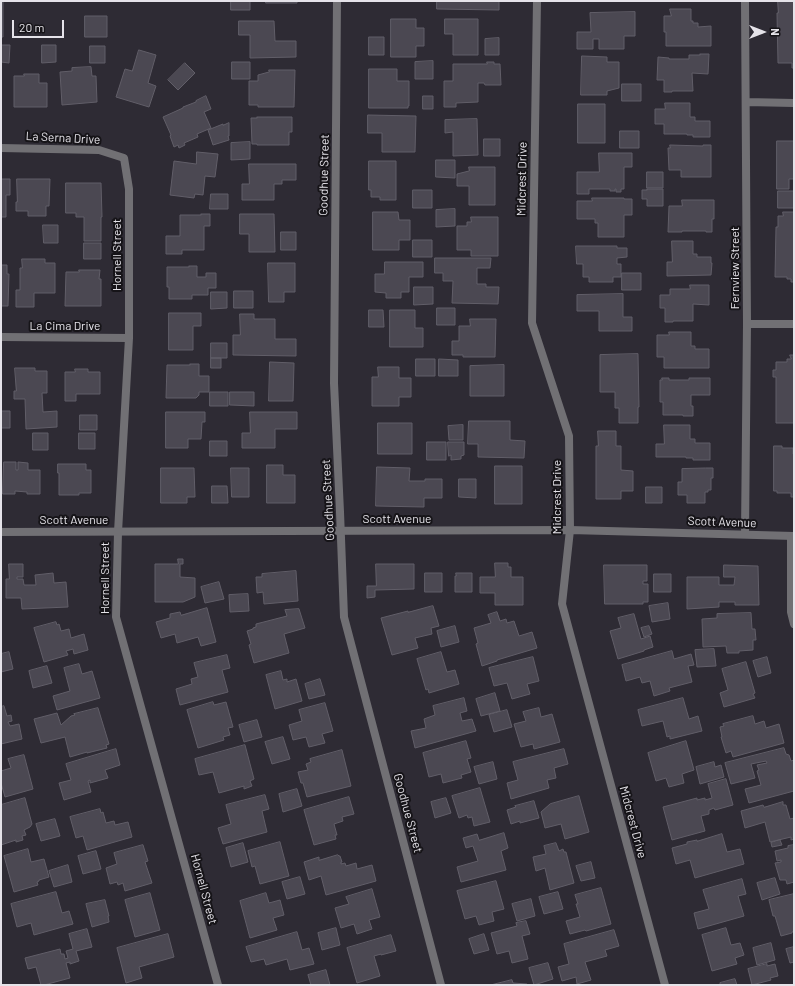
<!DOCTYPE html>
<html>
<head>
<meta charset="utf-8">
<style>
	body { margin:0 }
	#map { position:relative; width:795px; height:986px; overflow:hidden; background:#2e2b34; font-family:Barlow,sans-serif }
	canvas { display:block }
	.frame { position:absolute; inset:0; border:2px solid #e5e3e9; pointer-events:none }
	.north { position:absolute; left:743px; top:12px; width:40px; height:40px; -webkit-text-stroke:3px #161418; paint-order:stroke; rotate:90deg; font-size:11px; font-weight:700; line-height:16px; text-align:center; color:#e5e3e9 }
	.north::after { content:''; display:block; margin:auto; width:14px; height:18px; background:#e5e3e9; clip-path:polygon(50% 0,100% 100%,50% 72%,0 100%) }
	.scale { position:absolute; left:12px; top:20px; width:52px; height:18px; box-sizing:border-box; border:2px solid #e5e3e9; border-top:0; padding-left:5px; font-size:12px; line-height:14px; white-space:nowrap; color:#e5e3e9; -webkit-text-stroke:3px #161418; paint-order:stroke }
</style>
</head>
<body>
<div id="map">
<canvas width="795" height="986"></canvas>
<div class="frame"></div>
<div class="north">N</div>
<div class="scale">20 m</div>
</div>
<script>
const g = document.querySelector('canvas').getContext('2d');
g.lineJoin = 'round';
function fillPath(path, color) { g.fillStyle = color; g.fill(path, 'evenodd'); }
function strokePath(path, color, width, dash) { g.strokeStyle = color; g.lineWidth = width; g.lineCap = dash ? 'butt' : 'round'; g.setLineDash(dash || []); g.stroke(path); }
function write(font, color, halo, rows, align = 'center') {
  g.font = font + ' Barlow,sans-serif'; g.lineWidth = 4; g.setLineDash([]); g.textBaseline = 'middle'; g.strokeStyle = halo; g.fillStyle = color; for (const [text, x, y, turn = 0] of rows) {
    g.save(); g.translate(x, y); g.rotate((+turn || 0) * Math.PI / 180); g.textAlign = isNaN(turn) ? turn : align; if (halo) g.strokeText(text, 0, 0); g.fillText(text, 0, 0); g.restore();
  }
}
const building = new Path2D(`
	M1,1H3V37H1Z
	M231,1H250V10H231Z
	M266,1H297V3H266Z
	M437,1H499V10L437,9Z
	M778,1H794V68H792V63H778L777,13H778Z
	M670,9H691V21H693V23H698V27L711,26V46H666V32H664V16H671Z
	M635,12V36H624V49H599V39H593V49H577V32H591L590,13Z
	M85,16H107V37H85Z
	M391,19H416V28H424V46H416V57H391Z
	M445,19H478V55H453V34H445Z
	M239,21H274L275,41H296V57L250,58V35H239Z
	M369,37H384V55H369Z
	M499,38V55H485V39Z
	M1,45H10L9,63L1,62Z
	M42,45H56V62L42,63Z
	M90,46H105V63H90Z
	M139,50L156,55L148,83L156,86L149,107L116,97L125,69L132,71Z
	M700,54H709L708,74L692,73L693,91H672V92H664V80H657L658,57L669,58V59H689V55H700Z
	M582,56L607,57V62H619V88L607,91V95H581Z
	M433,61V79H415V62Z
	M232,62H250V79H232Z
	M487,62H494V64H500L501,85H485L484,83H478V102L456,103V107H444V81H453V64H487Z
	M185,63L195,73L178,90L168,80Z
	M91,67L92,76H96L97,102L62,105L60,72L72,71V68Z
	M369,69H397V81H409V106H408V108H369Z
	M269,70H295L294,107H258V105H249V81H258V75L269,72Z
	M24,74H39V83H47V107H14V76H24Z
	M622,84H641V101H622Z
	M206,96L211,109L204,112L211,128L197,134L198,137L184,143L185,145L179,148L178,145L174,147L170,136L171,135L163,117L183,108V107L196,102V101Z
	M423,96H433V109H423Z
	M665,103H690V117H695V121H710V137H693V135H687V134H664V124H655V109H665Z
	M578,104H605V143H578Z
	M368,115L416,116L415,152H382V133H368Z
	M257,117H292V132H289V145H257V144H252L251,118H257Z
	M477,119L478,155L453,156V132L445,133V120Z
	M229,123V136H228L229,140L213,145L208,130L223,124V125Z
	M620,131H639V148H620Z
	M484,139H500V156H484Z
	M777,141H794V179H789V189H777Z
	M250,142V159L231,160V143Z
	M670,145L703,146V145H711V177H681V170H669L668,148H670Z
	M197,152L218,154L215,177L205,176L203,195L195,194L194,198L170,195L174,161L196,164Z
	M599,153H632V167H624V189H621V192H616V189H615V191H610V189H589V194H577V172H599Z
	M436,160H455V178L436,177Z
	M369,161H396V200H380V197H371V190H369Z
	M249,164H296V180H282V184H274V200H242V184H249Z
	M469,167H495V205H469V186H457V174L469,171Z
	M647,172H663V188H647Z
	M1,179H10V195H6V217H1Z
	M17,179H50L49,206H46V216H28V211H16V202H17Z
	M66,183H101L102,217H101V241H84V217H76V213H66Z
	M647,189H663V206H647V199H642V190H647Z
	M413,190H432V208H413Z
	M778,191H794V208H778Z
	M211,194H228V209H210Z
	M592,198H624V199H632V215H624V237H598V223H595V219H577V201H592Z
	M682,200H714V219H712V232H706V231H682V232H668L669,206H682Z
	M455,209V226L436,227V210Z
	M373,212H398L399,220H410V240H399V250H373Z
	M783,212H794V282H791V279H787V277H775L776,227H778V216H783Z
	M201,214H210V226H204V250H182V254H166V236H180V215H201Z
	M240,214H274L275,252H249V234H240Z
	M471,217H498V256H471V250H457V226H467V222H471Z
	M43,225H58V243H44Z
	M281,232H296V250H281Z
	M413,240H432V257H413Z
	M672,241H693V254H697V257H711V263H712L711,275L667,276V262H672Z
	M84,243H101V259H84Z
	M576,246H617V248H627V257L617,258V264H621V277H613V282H589V277H583V264H577Z
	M435,258H491L490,268H477V284H486V287H499L498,304L452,303L453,281H443V273H435Z
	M22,259H45V263H55V293H34V307H16V290H20V268H22Z
	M385,262H423V277H409V292H401V298H386V293L375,292V274H384Z
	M268,263H295V292H284V302H269Z
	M1,265H7V274H9L8,306H1Z
	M189,266H197V277H206V273H216V288H208V295H192V299H169V287H167V267H189Z
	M79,270H100L99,279H101V306H65L66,272H79Z
	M622,273H641V290H622Z
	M690,285H709V305L693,304V321H673V322H665V308H660V295H670V289H690Z
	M414,287H433V304L414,305Z
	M234,291H253V308H234Z
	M211,292H227V308L211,309Z
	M623,294V317H632V331H599V311H577V295Z
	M437,308H455V325H437Z
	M369,310H383L384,327H369Z
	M390,310H415V328H423V347H390Z
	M169,313H201V326H193V350H169Z
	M240,314H254V319H275V339H296V356L233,355V335H240Z
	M470,319H496L495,357H463V355H452V341H459V326H470Z
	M669,332H691V346H695V349H709V368H664V357H657V335H669Z
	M211,343H227V358H211Z
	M638,354L639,407H638V423H619V408H615V392H600V355Z
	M790,355H794V423H776V377H773V370H776V362H787V359H791Z
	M211,358H221V368H211Z
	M416,359H435V376H416Z
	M439,359L458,360V376H439Z
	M270,362L294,363L293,401H269Z
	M190,364H199V376H209V392H199V395L196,398H166L167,365H190Z
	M504,365V396H470V366Z
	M378,367H399V378H411V397H399V406H372V377H378Z
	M15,368H35V371H47V393H42L43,412L57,411V427L26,429L25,399H14V391H16Z
	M75,369H88V372H100V394H76V401H65V372H75Z
	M662,378H669V380H689V378H710V395H691V406H693V416H683V415H663V402H660V380H662Z
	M210,392H228V406H210Z
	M230,392H254V406L230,405Z
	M1,411H10V428H1Z
	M166,412H205V422H202L201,439H188V448H166Z
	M250,412H297V429H275V448H242V433H250Z
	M80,415H97V430H80Z
	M469,421H510V440L525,441L524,458L478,457V444H468Z
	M378,423H412V454H378Z
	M463,425V440H449L448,426Z
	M664,425H690V439H695V443H710V460H693V458H686V457H656V444H664Z
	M598,431H616V446H621V470L633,471V491H621V499H596V446H598Z
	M33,433H48V450H33Z
	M79,433H95V449H79Z
	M210,441H227V456H210Z
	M427,442H446V460H427Z
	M448,442H464V455L461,456V459L451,460V455L449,456Z
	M774,446H782V448H793V454H794V497H791V493H777V491H774Z
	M4,462H16V470H18V462L28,463V470H40V494H27V492L15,491V494H3Z
	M58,464H86V470H91V493H79V495H59V473H58Z
	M267,465H283V475H295V503H267Z
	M495,466H522V504H495Z
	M377,467L410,468L409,481H425V479H442V498H424V507L376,506Z
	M161,468H194L195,497H187V503H161Z
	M231,468H249V497H232Z
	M706,468H713V478H711V490H708V492H705V503H687V495H678V482H682V469Z
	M459,479H476V498L459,497Z
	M212,486H227L228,503H212Z
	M646,487H662V503H646Z
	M178,559H183V564H180V577L195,578V597L183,602H155V564H178Z
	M495,563H508V567H511V577H523V605H495V593H480V577H495Z
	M9,564H23V577H17V579H23L24,585H36L35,575L53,573L54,583L66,582L68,607L22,609L21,598H6V579H9Z
	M376,564H414V589L375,590V597L367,598V586H376Z
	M604,565H647V581H643V584H648V602H643V604H605Z
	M724,565L758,566L759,605H735V602H719V607L687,609V577H719V585H734L735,577H724Z
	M296,571L298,601L264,604L263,592L257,593L256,577H262V574Z
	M425,573H442V592H425Z
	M456,573H472V592H455V576H456Z
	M654,574H671V592H654Z
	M219,582L224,599L205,603L201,587Z
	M248,594L249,611L230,612L229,595Z
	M668,603L670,619L652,622L649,606Z
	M433,606L439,626L431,628L432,634L415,638L418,648L392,655L381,618L408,611V612Z
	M207,608L216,642L201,646L198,637L177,643L175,634L161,638L156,622L170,618V614L180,612L181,615Z
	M299,609L305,628L284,634L289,653L254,663L249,645L251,644L247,631L253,629V628L256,627V624L287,616L285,610Z
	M497,612L500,621L506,619L507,623L514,621L519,636L532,632L537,648L497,660V661L482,666L476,644L478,643L474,628L491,623L488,615Z
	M751,613L752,629H755L756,640H753V650L739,651V653H727L726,646L703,647L702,619L717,618V614Z
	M634,614L641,639L650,636L653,647L644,650V651L618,659L610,631L621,628L618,618Z
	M56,622L57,625L59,624L61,631L69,629L71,638L84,634L88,650L74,654L73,649L66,651L68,655L44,662L34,628Z
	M455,626L459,642L441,647L437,631Z
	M649,626L652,634L644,637L641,628Z
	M714,649L716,666L697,667L695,650Z
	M672,651L674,659L691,654L694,665L688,666L692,682L669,688L670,691L654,696L650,681L642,683L640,677L626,681L622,665Z
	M9,652L13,669L1,672V654Z
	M441,652L447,672L455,670L459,684L429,693L428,689L426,690L417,659Z
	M227,655L230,668L222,670L228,692L180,705L176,689L192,684L191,679L198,677L194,663Z
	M533,657L539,681L527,684L530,694L512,699L507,683L494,686L489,668Z
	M767,657L771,673L758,677L753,661Z
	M746,662L755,693L753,694L755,698L724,707L720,693L728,690L722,669Z
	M79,664L82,674L92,671L100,698L57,710L53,696L70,691L64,668Z
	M47,666L52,683L33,688L29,671Z
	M281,671L283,680L287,679V682L296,679L302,701L275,709L266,675Z
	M320,679L325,695L309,699L305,684Z
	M495,693L500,711L481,716L476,699Z
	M464,698L467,711L460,713L462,721L472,719L476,731L415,748L411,731L426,728L424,719L435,715L433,706Z
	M683,698L689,719L698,716L702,731L670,739V736L667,737L663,721L642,726L638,710Z
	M213,702L214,705L226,702L233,727L228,728L230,735L223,737L224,740L198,748L187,710Z
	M325,703L333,731L322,734L325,743L309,747L306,737L293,740L289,725L302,721L299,710Z
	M4,706L7,716L11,715L12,721L8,722L10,726L19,724L22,739L1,744V707Z
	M98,708L109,744L106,745L107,748L87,753V752L70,757L65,737L41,743L34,719L57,713L61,725L71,716L75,715L74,714Z
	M539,708L541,717L552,714L560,742L534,749L533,744L521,747L514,724L526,721L523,712Z
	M507,710L512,727L494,732L489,715Z
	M753,716L755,724L764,721L766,728L779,724L784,743L733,757L731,751L726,753L721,737H722L720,727L724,726L723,724Z
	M257,720L262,737L244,742L239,725Z
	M283,737L290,759L272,764L265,742Z
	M466,741L471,758L467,759L471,772L461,775L462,778L443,783L441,774L429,777L423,753Z
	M686,741L694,770L682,774L684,783L669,787L666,778L656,781L648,753Z
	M245,745L254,779L250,781L252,786L244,789V786L219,793L213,772L199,775L195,759Z
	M784,748L786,754L789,755L791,761L794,760V791L749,803L745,789L761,785L757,771L759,770L757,765L767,763L766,761L751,764L755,778L731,784L725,763Z
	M116,749L120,765L105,770L108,778L90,783V780L88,781L91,792L64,800L59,783L71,780L66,764Z
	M564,749L568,764L554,768L556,778L547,780L549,788L511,799L507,783L518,780L513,762Z
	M342,750L351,786L307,797L303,783H301L298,772L308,770L306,764L311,762L310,759Z
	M24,755L33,789L5,797L1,783V771L11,768L8,759Z
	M493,762L497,779L479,784L474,767Z
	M714,762L715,767L721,765L724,777L700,784L696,767Z
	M726,779L733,805L715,810L714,808L709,810V814L701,816L705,831L672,840L663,807L697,798V800L705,798V800L712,798L708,784Z
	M480,788L490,822L474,826L472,817L468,818L467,815L459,818L452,796Z
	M297,789L302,806L283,812L279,794Z
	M265,795L269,809L262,811L267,832L223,844L218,828L231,824L226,805Z
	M579,796L589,832L565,839L561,824L545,828L541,812L550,804Z
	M349,797L354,814L342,817L343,821L334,824L337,835H335L336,839L314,845L304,810Z
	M25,798L32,824L30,827L24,830L26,835L22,836L23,840L16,842V840L1,845V805Z
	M446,798L451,813L435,818L431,802Z
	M534,801L539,818L520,823V821L511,824L507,810L516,807L515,806Z
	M783,802V805H786L790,819L794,818V839L791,840V837L770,842L765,822L745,828L741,811L763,805L764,807Z
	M100,809L101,813L103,812L106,823L114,821L115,825L128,822L132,837L87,850L83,836L76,838L70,817Z
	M55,819L60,836L41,841L36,824Z
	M504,833L508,848L501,851L506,870L461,882L457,867L478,861L473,846L466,848L463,838L477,834L479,840Z
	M722,834L727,852L740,849L744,864L695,878L690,860L676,864L672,848L687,844V842L697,840V841Z
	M780,840L782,845L772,847L771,843Z
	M280,842L289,876L260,884L255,866L252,867L248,851Z
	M243,843L248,862L231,867L226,848Z
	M556,843L559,851L563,849L564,852H566L574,883L550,890L545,868L536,871L533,857L546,854L544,846Z
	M143,845L148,861L145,862L152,883L125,891L123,883L118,885L117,882L110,884L106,868L117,864L114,853Z
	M794,845V882L787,884L786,880H780L775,863L781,862V860L777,861L775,851L788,848V846Z
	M28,849L31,862L44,859L49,877L39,880V881L37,882L38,885L14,892L4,856Z
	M96,851L101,869L83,874L78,856Z
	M338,855L339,856H340L342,862H341V864L345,863L346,866L356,863L357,869L372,865L376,881L326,895L321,876L309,880L304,862L319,857V860Z
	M591,862L595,878L581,881L576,866Z
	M68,865L72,882L54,887L49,871Z
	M300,877L305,894L287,899L282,882Z
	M775,878L780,894L762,900L757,883Z
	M742,879L746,894L738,896L744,916L698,929L694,913L709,909L703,890Z
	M496,881L504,909L492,912L494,921L479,925L476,916L465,919L457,891Z
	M601,888L611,924L586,931L585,930L570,934L566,921L580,917L576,904H578L575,895Z
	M372,889L380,917L369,920L372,929L357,934L354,924L341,928L335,908L349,904L346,897Z
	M56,892L62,913L69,911L73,924L34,935L31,923L17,927L11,904Z
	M558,892L563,909L544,914L539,897Z
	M150,893L160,930L135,937L125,900Z
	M266,893L269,903L280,900L284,915L273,918L277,930L250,938L240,901Z
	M794,894V931L792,932V933L781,936L775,916H773L769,900Z
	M531,899L535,916L517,921L512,904Z
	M105,900L109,916H108L109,922L92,927L86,904Z
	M526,921L530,934L522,936L528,959L512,963L509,951L497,954L491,933L517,926L516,923Z
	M336,928L340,945L322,950L318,933Z
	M726,928L731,945L740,943L744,955L735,958L737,964L712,971L702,935Z
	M87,929L92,947L76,951L79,961L70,964V962L66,963L70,978L44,985H41L36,967L28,969L25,958L60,949L61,954H64L65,959L68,958L66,951L73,949L69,934Z
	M614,930L619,946L605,950L607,956L585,962L591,980L577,984L576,977L562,981L558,967L569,964L564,944Z
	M297,932L302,950L309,948L314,964L290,970L287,959L266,965L264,959L251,962L246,947Z
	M168,934L174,957L139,967L142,978L126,983L117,948Z
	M484,934L489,950L474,954L469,939Z
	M391,935L396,951L381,955V954L374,956L380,976L357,983L347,948Z
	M771,943L775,960L757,965L753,948Z
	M794,947V962L790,963L786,949Z
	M548,963L553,979L534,985L529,968Z
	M767,964V966L775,964L778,976L770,978L771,980L752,985L748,969Z
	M326,970L330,985H311L308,975Z
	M735,979L737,985H720V983Z
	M512,980L513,983L527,984L528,985H491Z`);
fillPath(building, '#4b4852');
strokePath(building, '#615e68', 1);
strokePath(new Path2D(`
	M337,1L334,383L340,512L344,617L441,985
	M537,1L532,323L569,436L570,530L562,604L665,985
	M746,102L794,103
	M1,148L99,150L124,158L129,189V338L118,532L116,617L218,985
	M747,324H794
	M1,337L129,338
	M745,534L747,324L745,1
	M791,536V612L794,624`), '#717074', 8);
strokePath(new Path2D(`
	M1,532L570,530L794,536`), '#717074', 8);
write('12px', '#e5e3e9', '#161418', [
	["La Serna Drive",63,138,3],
	["Goodhue Street",324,175,-89],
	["Midcrest Drive",522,179,-89],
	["Hornell Street",117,255,-90],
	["Fernview Street",735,268,-90],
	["La Cima Drive",65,326],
	["Midcrest Drive",557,497,-90],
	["Goodhue Street",328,500,-93],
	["Scott Avenue",397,519],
	["Scott Avenue",74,520],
	["Scott Avenue",722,522,2],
	["Hornell Street",105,578,-90],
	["Goodhue Street",408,813,75],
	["Midcrest Drive",633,822,75],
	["Hornell Street",204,889,75]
]);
</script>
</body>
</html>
